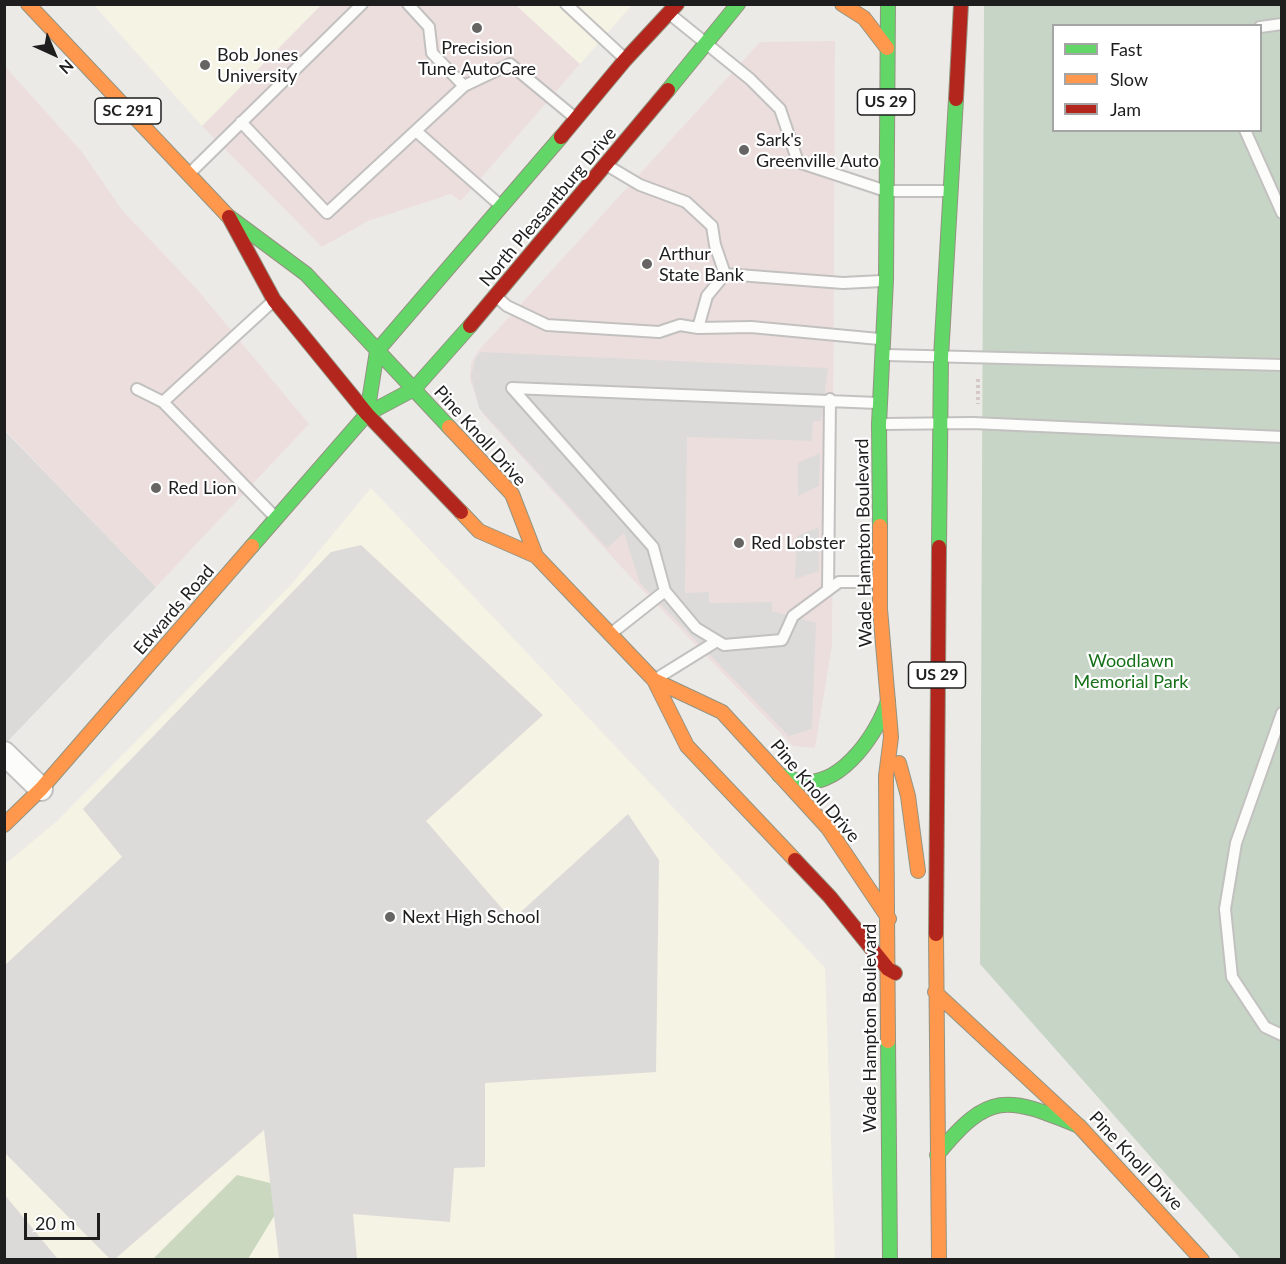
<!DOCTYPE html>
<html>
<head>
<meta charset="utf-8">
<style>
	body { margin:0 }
	#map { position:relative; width:1286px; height:1264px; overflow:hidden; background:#eceae7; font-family:Lato,sans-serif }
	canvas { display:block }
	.frame { position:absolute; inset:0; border:6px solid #1e1e1e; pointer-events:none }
	.legend { position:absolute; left:1052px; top:24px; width:210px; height:108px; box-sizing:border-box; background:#fff; border:2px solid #a5a5a5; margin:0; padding:8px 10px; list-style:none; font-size:18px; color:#1e1e1e }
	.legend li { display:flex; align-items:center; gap:12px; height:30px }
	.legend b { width:30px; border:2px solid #a5a5a5 }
	.north { position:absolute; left:24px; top:24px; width:60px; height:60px; -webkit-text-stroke:4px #fff; paint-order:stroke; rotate:136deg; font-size:16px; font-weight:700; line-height:24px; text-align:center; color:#1e1e1e }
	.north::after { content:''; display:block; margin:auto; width:21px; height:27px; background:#1e1e1e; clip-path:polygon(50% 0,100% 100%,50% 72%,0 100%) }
	.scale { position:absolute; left:24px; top:1213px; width:76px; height:27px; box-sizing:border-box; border:3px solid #1e1e1e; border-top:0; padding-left:8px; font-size:18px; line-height:21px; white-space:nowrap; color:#1e1e1e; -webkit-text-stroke:4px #fff; paint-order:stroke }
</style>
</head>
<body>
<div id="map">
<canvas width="1286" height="1264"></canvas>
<div class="frame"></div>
<ul class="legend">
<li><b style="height:8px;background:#63d668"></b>Fast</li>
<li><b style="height:8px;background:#ff974d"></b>Slow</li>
<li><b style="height:8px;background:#b3261e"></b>Jam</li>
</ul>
<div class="north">N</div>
<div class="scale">20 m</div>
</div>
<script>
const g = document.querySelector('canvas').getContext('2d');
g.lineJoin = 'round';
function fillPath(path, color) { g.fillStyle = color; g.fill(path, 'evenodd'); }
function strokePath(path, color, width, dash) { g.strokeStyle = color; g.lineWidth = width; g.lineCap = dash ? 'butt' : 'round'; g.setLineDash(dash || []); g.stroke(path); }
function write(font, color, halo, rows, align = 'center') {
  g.font = font + ' Lato,sans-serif'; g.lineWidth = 4.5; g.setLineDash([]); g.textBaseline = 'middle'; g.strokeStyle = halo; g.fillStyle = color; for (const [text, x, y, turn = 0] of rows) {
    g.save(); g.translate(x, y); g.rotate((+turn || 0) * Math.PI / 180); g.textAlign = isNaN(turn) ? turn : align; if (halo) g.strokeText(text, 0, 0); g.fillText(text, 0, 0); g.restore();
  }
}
fillPath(new Path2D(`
	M4,430L156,587L5,744H4Z
	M5,1195L58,1259H5Z`), '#dbdad8');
fillPath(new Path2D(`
	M321,5H516L580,64L461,201L451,194L368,221L322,247L202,126Z
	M835,41L832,646L815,748L793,746L635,582L482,413L470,380L471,363L479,350L760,42Z
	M4,65L82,152L122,210L196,288L309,424L156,587L5,430Z`), '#eddede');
fillPath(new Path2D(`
	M94,5H321L202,126Z
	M516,5H632L580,64Z
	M371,488L825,968L835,1259H58L5,1195L4,865L56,822L290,586Z`), '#f5f3e3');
fillPath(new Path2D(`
	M237,1175L291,1188L248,1259L152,1260Z`), '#c9d8bf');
fillPath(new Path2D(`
	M984,5H1281V1259H1241L980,964ZM1054,26H1260V130H1054Z`), '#c7d5c6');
fillPath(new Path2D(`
	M481,352L828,368L821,421H813L812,441L687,437L685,593L709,592V603L772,602V611L816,623L812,729L789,736L640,583L624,533L607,548L479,408L471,376L476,357Z
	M820,453L819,486L798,496V463Z
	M819,527V571L795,579L797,536Z
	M361,545L543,715L426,821L512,920L628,814L659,860L656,1072L485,1083V1167L454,1168L450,1222L353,1214L357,1259H279L264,1130L115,1259H110L5,1153V965L122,857L83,809L331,552Z`), '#dcdbda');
const lane = new Path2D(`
	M408,4L429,27L432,53L464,86L510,64L574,117
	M566,4L623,57
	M671,15L750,79L780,109L798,162L886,191H947
	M1260,27L1282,24
	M241,122L327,213L464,86
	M1245,130L1282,213
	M416,131L501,206
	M608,166L640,185L686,202L712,226L715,245L725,274L843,283L882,281
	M191,172L362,4
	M499,299L507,306L547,325L659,332L680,325L698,328L751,327L879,339
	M698,328L707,296L725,274
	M886,355L1282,365
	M137,389L163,402L275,517
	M163,402L271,303
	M877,403L512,388L653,547L665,591L696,628L724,645L782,640L793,616L839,582H877
	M883,424L973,423L1282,437
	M828,590L830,399
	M613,632L665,591
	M659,677L717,641
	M1282,713L1236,843L1225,909L1232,977L1265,1027L1282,1035`);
const street = new Path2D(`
	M4,753L41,789`);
const fast = new Path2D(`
	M668,90L738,4
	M228,216L306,274L449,427
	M367,414L377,351L561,137
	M880,526L879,424L886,280L888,4
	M252,546L367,414L414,389L470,326
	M939,547L941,357L956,99
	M779,775C788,777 797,782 806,782C844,783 878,732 888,701
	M888,1041L890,1260
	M937,1155C989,1091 1006,1096 1079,1126`);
const slow = new Path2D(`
	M28,4L228,216
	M842,4L864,18L887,48
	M449,427L512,494L536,556
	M461,512L479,531L536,556L654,680L687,746L795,860
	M880,526V609L891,737L886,776L888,1041
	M654,680L722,712L828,828L889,919
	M899,763L908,796L918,871
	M4,825L41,789L252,546
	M936,934L939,1260
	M935,992L1079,1126L1202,1260`);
const jam = new Path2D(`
	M956,99L961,4
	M561,137L625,60L677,4
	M229,217L274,300L367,414L461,512
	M470,326L668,90
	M795,860L830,897L888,969L895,973
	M936,934L939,547`);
strokePath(lane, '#c2c1bf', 14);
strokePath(street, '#c2c1bf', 26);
strokePath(fast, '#939481', 16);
strokePath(slow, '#939481', 16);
strokePath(jam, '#939481', 16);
strokePath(new Path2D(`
	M978,379V404`), '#d5c9c7', 4, [3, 3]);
strokePath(lane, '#fcfcfb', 10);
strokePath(street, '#fcfcfb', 22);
strokePath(fast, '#63d668', 14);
strokePath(slow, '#ff974d', 14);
strokePath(jam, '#b3261e', 14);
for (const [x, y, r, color] of [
	[477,28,6,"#666564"],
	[205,65,6,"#666564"],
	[744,150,6,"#666564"],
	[647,264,6,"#666564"],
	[156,488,6,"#666564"],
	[739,543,6,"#666564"],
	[390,917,6,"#666564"]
]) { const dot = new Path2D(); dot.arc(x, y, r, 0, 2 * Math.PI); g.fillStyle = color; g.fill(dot); strokePath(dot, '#fff', 2); }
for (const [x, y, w] of [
	[886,102,57],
	[128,111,66],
	[937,675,57]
]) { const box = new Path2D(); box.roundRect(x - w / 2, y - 13, w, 26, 4.5); g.fillStyle = '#fff'; g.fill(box); strokePath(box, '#1e1e1e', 1.5); }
write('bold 16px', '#1e1e1e', null, [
	["US 29",886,102],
	["SC 291",128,111],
	["US 29",937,675]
]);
write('18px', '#1e1e1e', '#fff', [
	["Precision",477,48,"center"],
	["Tune AutoCare",477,69,"center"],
	["Bob Jones",217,55],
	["University",217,76],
	["Sark's",756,140],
	["Greenville Auto",756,161],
	["Arthur",659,254],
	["State Bank",659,275],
	["Red Lion",168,488],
	["Red Lobster",751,543],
	["Next High School",402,917]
], 'left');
write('18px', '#1e1e1e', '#fff', [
	["North Pleasantburg Drive",548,207,-50],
	["Pine Knoll Drive",480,436,48],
	["Wade Hampton Boulevard",864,543,-91],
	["Edwards Road",174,610,-49],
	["Pine Knoll Drive",815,791,50],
	["Wade Hampton Boulevard",870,1028,-90],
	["Pine Knoll Drive",1136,1161,47]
]);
write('18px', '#177118', '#fff', [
	["Woodlawn",1131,661],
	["Memorial Park",1131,682]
]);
</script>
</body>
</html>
